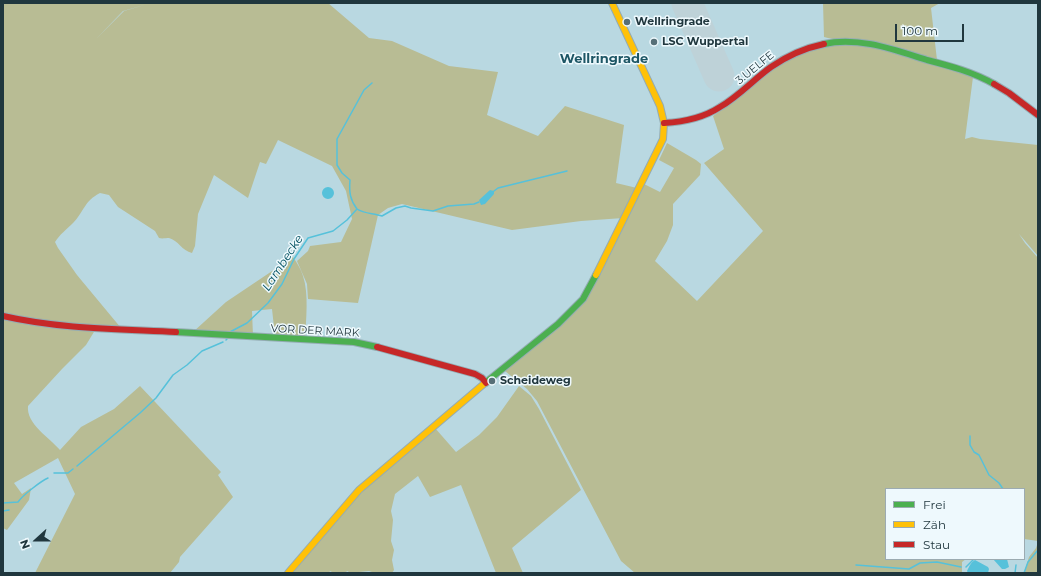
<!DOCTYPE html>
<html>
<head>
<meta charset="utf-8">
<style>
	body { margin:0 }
	#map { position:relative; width:1041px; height:576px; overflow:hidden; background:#b9d8e1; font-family:Montserrat,sans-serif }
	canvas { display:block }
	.frame { position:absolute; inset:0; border:4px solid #20373e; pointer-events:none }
	.legend { position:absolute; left:885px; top:488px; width:140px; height:72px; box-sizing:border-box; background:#eef9fd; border:1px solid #9cabb1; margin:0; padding:5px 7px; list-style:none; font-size:12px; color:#20373e }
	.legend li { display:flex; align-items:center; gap:8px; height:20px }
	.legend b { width:20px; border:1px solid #9cabb1 }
	.north { position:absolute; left:16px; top:520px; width:40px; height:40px; -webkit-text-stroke:3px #eef9fd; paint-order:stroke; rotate:249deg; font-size:11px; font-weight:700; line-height:16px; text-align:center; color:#20373e }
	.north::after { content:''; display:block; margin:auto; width:14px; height:18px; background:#20373e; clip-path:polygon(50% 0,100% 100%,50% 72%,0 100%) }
	.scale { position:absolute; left:895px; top:24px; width:69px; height:18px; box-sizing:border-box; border:2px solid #20373e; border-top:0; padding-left:5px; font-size:12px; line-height:14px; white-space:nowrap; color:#20373e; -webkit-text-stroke:3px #eef9fd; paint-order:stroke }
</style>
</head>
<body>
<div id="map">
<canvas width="1041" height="576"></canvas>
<div class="frame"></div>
<ul class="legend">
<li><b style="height:5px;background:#4caf50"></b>Frei</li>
<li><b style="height:5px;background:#ffc107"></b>Zäh</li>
<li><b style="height:5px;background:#c62828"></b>Stau</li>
</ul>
<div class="north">N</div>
<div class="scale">100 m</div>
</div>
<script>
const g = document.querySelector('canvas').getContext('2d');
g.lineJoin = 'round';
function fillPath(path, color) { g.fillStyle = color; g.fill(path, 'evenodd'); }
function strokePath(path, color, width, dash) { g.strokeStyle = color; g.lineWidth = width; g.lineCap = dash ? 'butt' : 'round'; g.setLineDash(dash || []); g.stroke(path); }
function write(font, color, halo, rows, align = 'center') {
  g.font = font + ' Montserrat,sans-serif'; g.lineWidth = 3; g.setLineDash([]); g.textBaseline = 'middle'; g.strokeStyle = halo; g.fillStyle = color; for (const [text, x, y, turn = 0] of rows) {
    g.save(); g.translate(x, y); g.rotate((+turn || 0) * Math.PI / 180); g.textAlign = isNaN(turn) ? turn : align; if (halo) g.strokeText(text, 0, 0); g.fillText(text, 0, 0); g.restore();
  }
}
fillPath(new Path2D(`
	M3,3H328L369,38L392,41L449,66L498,72L487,115L538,136L565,106L624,125L616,183L637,188L623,218L581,221L512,230L402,204L388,208L378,215L358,303L308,299L307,284L297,261L308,251L310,246L341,242L352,219L346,191L332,166L278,140L266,164L260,162L248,198L214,175L198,214L195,246L192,253C182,251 178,240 169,238C166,238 162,239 159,238L155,231L118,207L109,195L100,193C84,201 84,212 73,223C66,230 60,234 55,242L58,248L77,275L121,328L97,327L86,345L62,369L28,406C26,424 50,438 60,450L81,427L114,409L140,386L221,472L218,475L233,497L180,557L179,562L170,573H35L75,494L58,458L14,483L22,494L31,488L29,500L7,530L3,528ZM148,4L124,11L96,39L123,11Z
	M823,3H940L931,8L937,60C914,53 889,44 865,40C852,38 837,41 824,37Z
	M829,44H864L935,64L973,77L965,139L972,137L980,139L1038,145V256L1019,234L1025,243L1038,258V541L1024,539V489H886V559H966L962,562V573H635L621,561L537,401L527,389L505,371L574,310L644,184L660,192L674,168L659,160L667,143L696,160L701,164L700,175L673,204V225L667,241L655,261L697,301L763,231L704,163L724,149L713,116L735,101L772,70L786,60L802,52Z
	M293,257C297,263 301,269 303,276C309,294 306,320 305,339L275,336L272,309L252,311L253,336L193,332L226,302Z
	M519,386L531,396L539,409L581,490L512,548L523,573H496L461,485L430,497L418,476L395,494L391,511L393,520L391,541L394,550L392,560L394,570L392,573H375L369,571L349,573L348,571L343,573H332L331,571L327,573H293L339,515L361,492L435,428L456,452L479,435L497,417Z
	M1038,542V573H1024L1029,557L1036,548Z`), '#b8bc94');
fillPath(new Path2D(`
	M322 193a6 6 0 1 1 12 0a6 6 0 1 1-12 0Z
	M490,190L494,191V194L485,204L481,205L479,200Z
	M993,559H1007L1009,567L1005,569H1002Z
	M975,560L988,567L989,569L988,573H968L967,571C969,567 971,562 975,560Z`), '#56c1da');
strokePath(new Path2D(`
	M494,191L498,188L567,171
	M357,209C364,214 374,213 382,216L396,208L405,206L411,208L433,211L448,206L474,204L479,202
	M228,333L247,323L268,303L282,284L294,259L308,238L333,231L347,220L357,209C350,200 349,192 350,180L342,173L337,165V139L364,90L372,83
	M226,340L227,339
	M970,436V445L974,452L979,455L989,475L999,483L1003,489
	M77,466L140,413L156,398L173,375L187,365L202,351L223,342
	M54,473H68L73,469
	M3,503L18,502C23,495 41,481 48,478
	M3,511L9,510
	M856,565L909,569L920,563L937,562L961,567
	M966,567L974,559
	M1015,573L1016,565
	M1024,573L1028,562L1038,550`), '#56c1da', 1.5);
strokePath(new Path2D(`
	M687,3L719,76`), '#bed2d8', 31);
const fast = new Path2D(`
	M824,44C858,36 895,50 927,60C950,66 973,72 994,84
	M176,332L354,342L377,347
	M485,383L558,324L583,299L596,275`);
const slow = new Path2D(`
	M596,275L663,139L664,123L660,106L612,3
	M288,573L359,490L485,383`);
const jam = new Path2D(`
	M994,84L1009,93L1038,115
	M664,123C684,122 703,118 720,107C739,96 753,80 771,67C787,56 805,48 824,44
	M3,316C60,329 118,329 176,332
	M377,347L475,374L482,378L486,383`);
strokePath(fast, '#94acb3', 8);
strokePath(slow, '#94acb3', 8);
strokePath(jam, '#94acb3', 8);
strokePath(fast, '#4caf50', 6);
strokePath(slow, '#ffc107', 6);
strokePath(jam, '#c62828', 6);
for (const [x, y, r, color] of [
	[627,22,4,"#566f77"],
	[654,42,4,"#566f77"],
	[492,381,4,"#566f77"]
]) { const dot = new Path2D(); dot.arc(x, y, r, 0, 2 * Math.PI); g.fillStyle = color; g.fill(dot); strokePath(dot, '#eef9fd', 1.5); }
write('bold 11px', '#20373e', '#eef9fd', [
	["Wellringrade",635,22],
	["LSC Wuppertal",662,42],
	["Scheideweg",500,381]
], 'left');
write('11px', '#20373e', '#eef9fd', [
	["3.UELFE",755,68,-39],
	["VOR DER MARK",315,331,3]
]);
write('italic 12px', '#005060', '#eef9fd', [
	["Lambecke",283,263,-57]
]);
write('bold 13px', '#1d5665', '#eef9fd', [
	["Wellringrade",604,59]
]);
</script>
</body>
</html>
